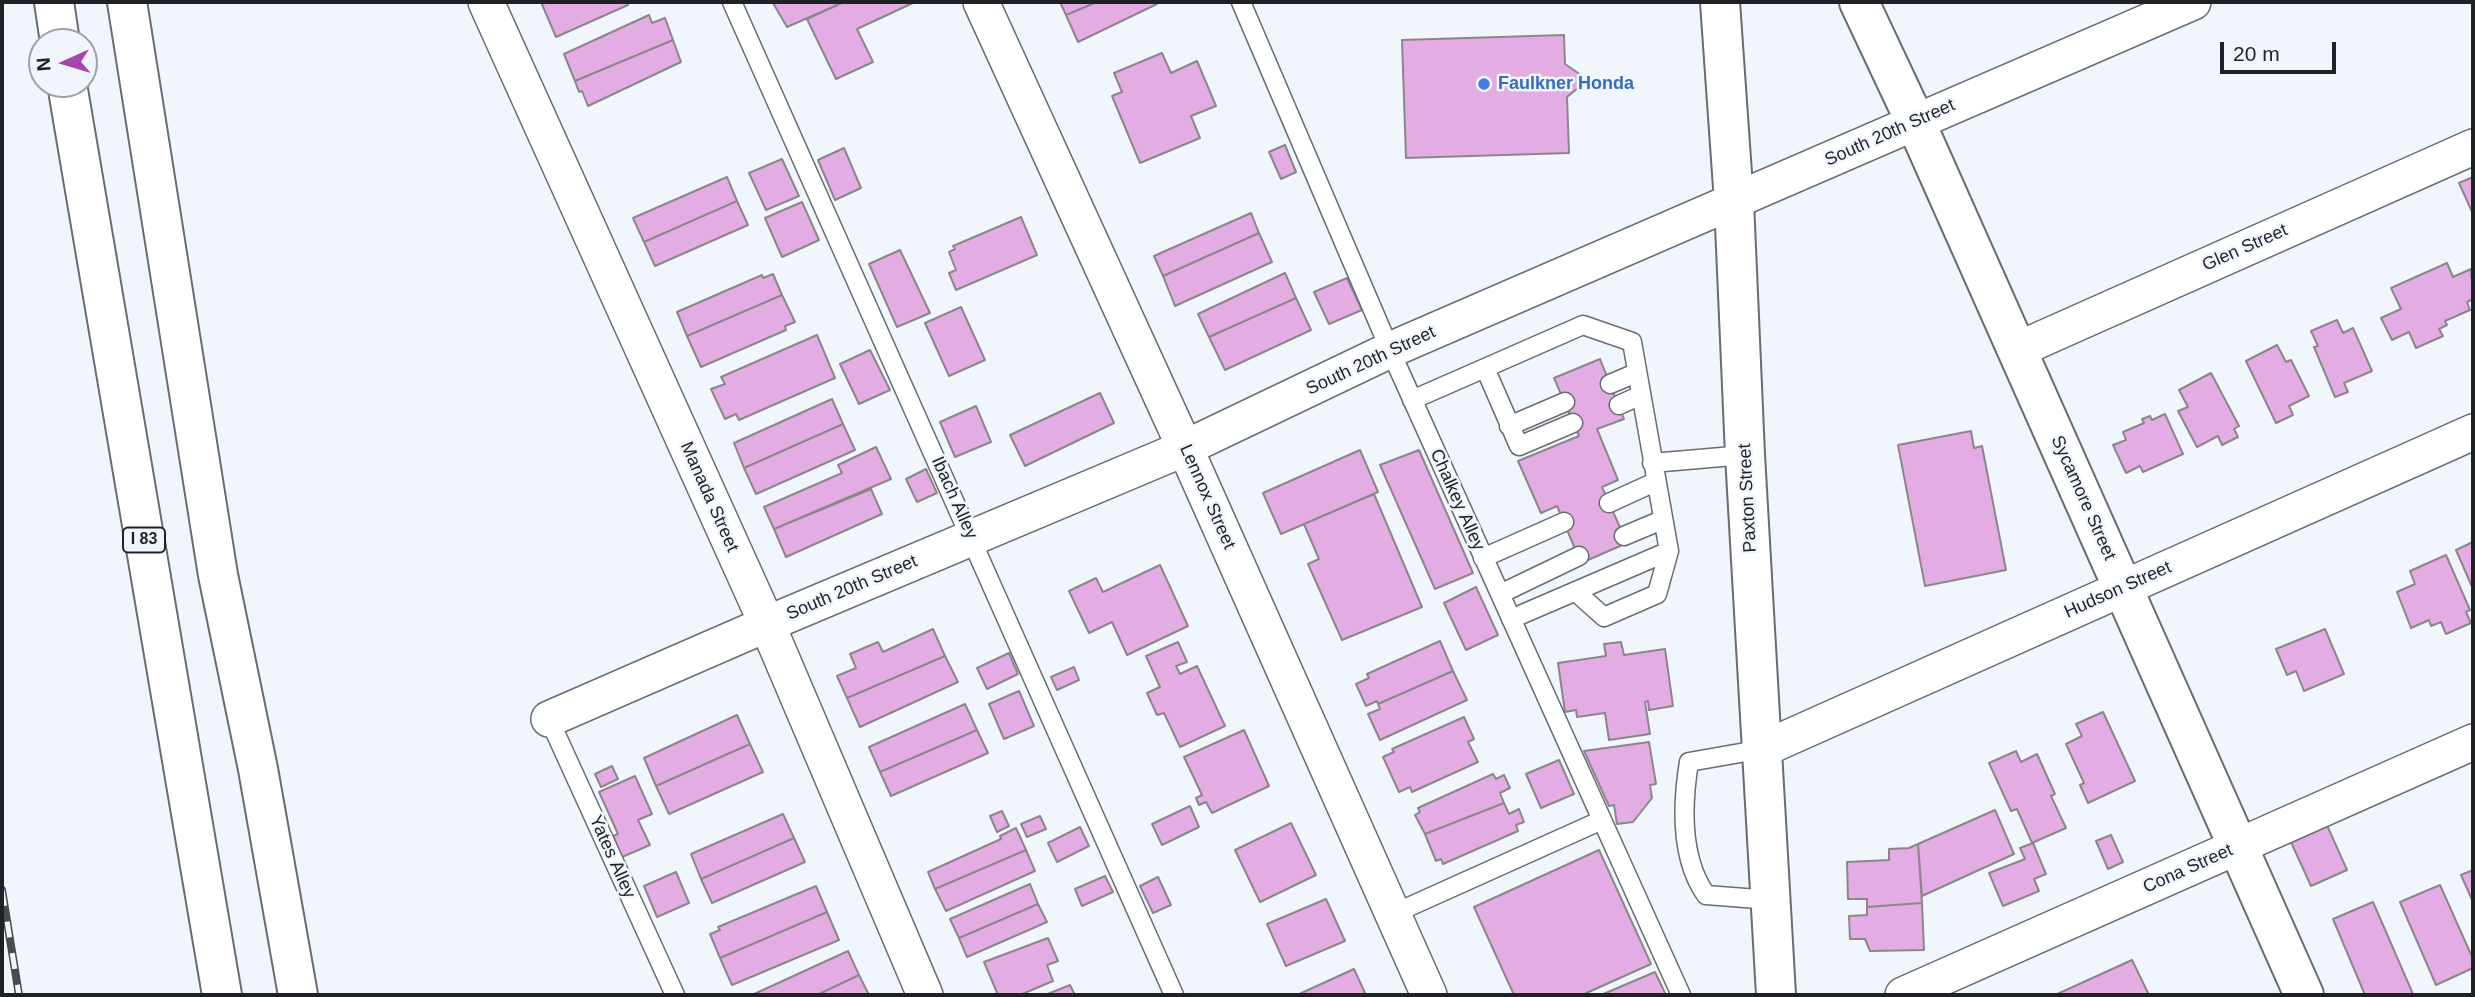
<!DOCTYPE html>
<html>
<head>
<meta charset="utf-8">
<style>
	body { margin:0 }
	#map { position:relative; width:2475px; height:997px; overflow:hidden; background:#f0f6fc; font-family:Helvetica,sans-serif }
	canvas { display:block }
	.frame { position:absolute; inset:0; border:4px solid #1f2124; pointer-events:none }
	.north { position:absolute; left:28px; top:28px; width:70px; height:70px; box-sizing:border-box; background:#f0f6fc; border:2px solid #9ca1a6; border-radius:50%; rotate:266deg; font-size:19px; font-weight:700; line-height:28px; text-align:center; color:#1f2124 }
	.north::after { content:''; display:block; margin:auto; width:24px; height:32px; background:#a545ad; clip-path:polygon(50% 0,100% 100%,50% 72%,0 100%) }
	.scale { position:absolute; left:2220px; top:42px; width:116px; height:32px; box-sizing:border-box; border:4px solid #1f2124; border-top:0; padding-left:9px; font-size:21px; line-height:24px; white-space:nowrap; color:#1f2124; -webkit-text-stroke:5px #f0f6fc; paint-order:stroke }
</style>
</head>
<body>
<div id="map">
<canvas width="2475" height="997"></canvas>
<div class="frame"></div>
<div class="north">N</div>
<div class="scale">20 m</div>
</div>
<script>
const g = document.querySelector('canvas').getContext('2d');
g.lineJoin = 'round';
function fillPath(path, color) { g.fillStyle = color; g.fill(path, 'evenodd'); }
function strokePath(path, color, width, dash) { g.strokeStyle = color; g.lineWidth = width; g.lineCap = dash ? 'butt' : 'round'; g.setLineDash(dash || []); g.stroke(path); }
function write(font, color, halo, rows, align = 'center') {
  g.font = font + ' Helvetica,sans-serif'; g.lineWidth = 5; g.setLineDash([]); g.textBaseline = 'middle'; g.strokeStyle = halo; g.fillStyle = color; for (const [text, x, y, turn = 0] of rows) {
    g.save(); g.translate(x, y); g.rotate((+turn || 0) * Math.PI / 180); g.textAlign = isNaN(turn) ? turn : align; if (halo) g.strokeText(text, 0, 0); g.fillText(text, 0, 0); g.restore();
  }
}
const building = new Path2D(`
	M541,2H626L628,5L556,37Z
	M775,2H844L787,27L773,3Z
	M844,2H915L857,29L873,62L836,79L807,19Z
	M1060,2H1097L1066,15Z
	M1097,2H1156L1157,4L1078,42L1066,15Z
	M649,15L652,23L665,18L673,40L575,81L564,54Z
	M1564,35L1565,64L1581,75L1582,81L1578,88L1567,97L1569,153L1406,158L1402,40Z
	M673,40L681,62L588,106L582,91L579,92L575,81Z
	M1162,53L1171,73L1197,61L1216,106L1191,116L1200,138L1140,163L1112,96L1122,92L1114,73Z
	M1285,145L1296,172L1281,179L1269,152Z
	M844,148L861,188L835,200L818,160Z
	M782,159L799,196L766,210L749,173Z
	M727,177L737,201L644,242L633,218Z
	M2473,177V214L2459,183Z
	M737,201L748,225L655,266L644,242Z
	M802,202L819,240L782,257L765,218Z
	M1251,213L1259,233L1163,276L1154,256Z
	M1021,217L1037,255L956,290L949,273L956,270L949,252L955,249L953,246Z
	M1259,233L1272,262L1175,306L1163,276Z
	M900,250L930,313L897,327L869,264Z
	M2447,263L2453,277L2471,269L2473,299L2467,302L2470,310L2445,321L2447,325L2439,329L2443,336L2416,348L2409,332L2392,340L2381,318L2401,309L2391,288Z
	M1285,273L1296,298L1209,337L1198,314Z
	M773,274L782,295L687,336L677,312L762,275L763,278Z
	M1347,278L1362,310L1329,324L1314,292Z
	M782,295L795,322L785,326L786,330L701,367L687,336Z
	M1296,298L1311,330L1225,370L1209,337Z
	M961,307L985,360L949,376L925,323Z
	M2337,320L2343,333L2353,328L2372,371L2344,383L2348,392L2335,397L2314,347L2318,346L2311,331Z
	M817,335L835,378L739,420L736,414L725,419L711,389L725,384L721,377Z
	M2277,345L2286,362L2291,360L2309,396L2289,406L2293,415L2276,423L2246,361Z
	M870,350L890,390L859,404L840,364Z
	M1600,359L1624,419L1597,429L1618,480L1602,487L1627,543L1581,563L1557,506L1541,513L1518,461L1579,436L1554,378Z
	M2211,373L2239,426L2234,429L2238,437L2222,445L2218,436L2197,447L2178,411L2188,407L2179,390Z
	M1100,393L1114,423L1025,466L1010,435Z
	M832,399L843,424L744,468L734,443Z
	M976,406L991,442L955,457L940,422Z
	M2165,414L2183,454L2143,472L2140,466L2126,473L2113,445L2126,440L2123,432L2144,423L2142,419L2150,416L2152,420Z
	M843,424L855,450L756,494L744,468Z
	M1971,431L1974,448L1982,446L2006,570L1925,586L1898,445Z
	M876,447L891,479L774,529L764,507L842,473L838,465Z
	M1360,450L1378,492L1281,534L1263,493Z
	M1419,450L1473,573L1435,589L1380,465Z
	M926,469L937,493L917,502L906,479Z
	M871,489L882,514L786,557L774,529Z
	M1374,494L1422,607L1342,640L1308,564L1319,559L1304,524Z
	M2473,542V589L2456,550Z
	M2446,555L2470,610L2466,612L2471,623L2446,634L2441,622L2431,626L2429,620L2411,628L2397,592L2415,584L2410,571Z
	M1160,565L1188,626L1127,655L1112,622L1089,633L1069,591L1096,578L1103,592Z
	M1476,587L1498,635L1466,650L1444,603Z
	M933,629L945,656L847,698L837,676L856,668L850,654L878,642L883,652Z
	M2325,629L2344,674L2304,691L2296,671L2287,675L2276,649Z
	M1440,641L1453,671L1378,704L1377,701L1366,706L1356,684L1369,678L1367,674Z
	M1178,642L1187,662L1176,666L1180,674L1197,666L1225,726L1180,747L1164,713L1157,715L1147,693L1160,687L1146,656Z
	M1621,642L1624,655L1665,649L1673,706L1649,710L1648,701L1645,702L1650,734L1609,740L1605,713L1577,717L1576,710L1565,712L1558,663L1606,656L1604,644Z
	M1009,653L1018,674L987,689L977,668Z
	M945,656L958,682L860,727L847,698Z
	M1074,667L1079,680L1057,690L1051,677Z
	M1453,671L1467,700L1380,740L1368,714L1380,709L1378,704Z
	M1019,691L1034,726L1004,739L989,704Z
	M965,704L977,730L880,772L869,747Z
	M2103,712L2135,781L2088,803L2080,785L2084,783L2066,744L2082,736L2076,724Z
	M737,715L750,744L656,786L644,758Z
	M1464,717L1474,739L1468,742L1478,762L1412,792L1410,787L1399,792L1383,757L1394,752L1392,749Z
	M977,730L988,753L891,796L880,772Z
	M1244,730L1269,786L1212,813L1206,802L1199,805L1196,798L1202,795L1184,757Z
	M1649,742L1656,784L1650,785L1652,798L1633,822L1617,824L1614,805L1609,806L1584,751Z
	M750,744L763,772L669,814L656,786Z
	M2016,751L2021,762L2037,754L2055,794L2051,796L2066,828L2032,843L2017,809L2011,811L1989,763Z
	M1559,760L1574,794L1541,808L1526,774Z
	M612,766L618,779L601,787L595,774Z
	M1493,774L1496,779L1504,775L1510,788L1500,793L1504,803L1425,834L1415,815L1420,812L1418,808Z
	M635,776L652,814L638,820L650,845L622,857L613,836L618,834L599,792Z
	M1504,803L1509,814L1519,809L1524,822L1516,825L1518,831L1443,864L1441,859L1436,861L1425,834Z
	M1190,806L1199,827L1162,845L1152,824Z
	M1995,810L2014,854L1922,896L1918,844Z
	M1002,811L1009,826L997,832L990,816Z
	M783,814L794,838L701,879L691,854Z
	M1040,816L1046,829L1027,837L1021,824Z
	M1291,823L1316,875L1260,902L1235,850Z
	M2326,823L2347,870L2311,886L2290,840Z
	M1080,827L1089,846L1057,862L1048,843Z
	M1016,828L1026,850L935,889L928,872L1001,839L1000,836Z
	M2111,835L2123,862L2108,869L2096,841Z
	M794,838L805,862L712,903L701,879Z
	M2033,843L2046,874L2034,879L2039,891L2003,906L1989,873L2025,859L2020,848Z
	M1918,844L1922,903L1867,907V899H1848L1847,862L1889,860V849L1909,848Z
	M1026,850L1035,871L946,911L935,889Z
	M1599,850L1651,964L1582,995H1514L1474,907Z
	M2473,870V902L2461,875Z
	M676,872L689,903L657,917L644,886Z
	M1105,876L1113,892L1082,906L1075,889Z
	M1158,877L1171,905L1153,913L1140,886Z
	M1030,884L1038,904L959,938L950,919Z
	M2440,885L2473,959V968L2436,985L2400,902Z
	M816,886L827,912L720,958L710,934L720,930L718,927Z
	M1326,899L1345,941L1286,966L1267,924Z
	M2373,902L2413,994L2410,995H2365L2333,919Z
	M1922,903L1924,950L1870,951L1865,939H1850L1849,916L1867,915V907Z
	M1038,904L1047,922L967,957L959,938Z
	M827,912L839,940L732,985L720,958Z
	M1048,938L1058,961L1047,965L1053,981L1020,995H998L984,962Z
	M848,951L859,975L817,995H752Z
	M2132,960L2149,995H2055Z
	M1354,969L1366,995H1297Z
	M1655,972L1666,995H1601Z
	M859,975L869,995H817Z
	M1070,985L1075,995H1045Z`);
fillPath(building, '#e3ace3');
strokePath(building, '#8c868c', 2);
const service = new Path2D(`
	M732,2L1174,995
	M1241,2L1390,350L1681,995
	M1485,368L1519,446L1573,423
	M1610,384L1636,373
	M1412,400L1583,325L1632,342L1669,551L1657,594L1604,617L1576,592
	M1619,405L1641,395
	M1509,426L1565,402
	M1652,463L1745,455
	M1609,503L1655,482
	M1624,536L1662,520
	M1483,558L1564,522
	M1500,594L1579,556
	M1511,619L1669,551
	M549,719L675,995
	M1763,749L1689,762C1682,805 1680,858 1706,895L1771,900
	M1393,914L1602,820`);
const minor = new Path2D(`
	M486,2L767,624L925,995
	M981,2L1185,448L1429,995
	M2017,350L2473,147
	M549,719L767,624L1185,448L1390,350L2193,2
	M1763,749L2473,432
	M1903,995L2473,742`);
const secondary = new Path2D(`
	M1859,2L1915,121L2304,995`);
const primary = new Path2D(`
	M1720,2L1734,202L1745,455L1776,995`);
const motorway = new Path2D(`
	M54,2L60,42
	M127,2L218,575L258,769L298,995
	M67,84L222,995`);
strokePath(service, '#676d72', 21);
strokePath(minor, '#676d72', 38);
strokePath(secondary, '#676d72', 42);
strokePath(primary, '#676d72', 42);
strokePath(motorway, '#676d72', 42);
strokePath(service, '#fff', 18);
strokePath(minor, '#fff', 35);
strokePath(secondary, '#fff', 38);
strokePath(primary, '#fff', 38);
strokePath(motorway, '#fff', 38);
const rail = new Path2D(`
	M2,890L19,995`);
strokePath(rail, '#484b4f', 8);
strokePath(rail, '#f0f6fc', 5, [16]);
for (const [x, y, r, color] of [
	[1484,84,7,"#3f7fe0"]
]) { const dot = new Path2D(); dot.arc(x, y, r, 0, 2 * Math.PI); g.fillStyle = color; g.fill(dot); strokePath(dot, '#f0f6fc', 2.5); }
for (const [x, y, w] of [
	[144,540,42]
]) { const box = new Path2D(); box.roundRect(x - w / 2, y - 12.5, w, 25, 5); g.fillStyle = '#f0f6fc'; g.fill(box); strokePath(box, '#1f2124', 2); }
write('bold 16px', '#1f2124', null, [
	["I 83",144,540]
]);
write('bold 18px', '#366cbe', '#f0f6fc', [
	["Faulkner Honda",1498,84]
], 'left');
write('18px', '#1f2124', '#f0f6fc', [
	["South 20th Street",1890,133,-24],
	["Glen Street",2245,248,-24],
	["South 20th Street",1371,361,-25],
	["Manada Street",709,497,66],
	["Lennox Street",1207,497,66],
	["Ibach Alley",954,498,66],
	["Paxton Street",1748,498,-93],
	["Sycamore Street",2083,498,66],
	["Chalkey Alley",1457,500,66],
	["South 20th Street",852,588,-23],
	["Hudson Street",2118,590,-24],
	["Yates Alley",612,857,66],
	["Cona Street",2188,869,-24]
]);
</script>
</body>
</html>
